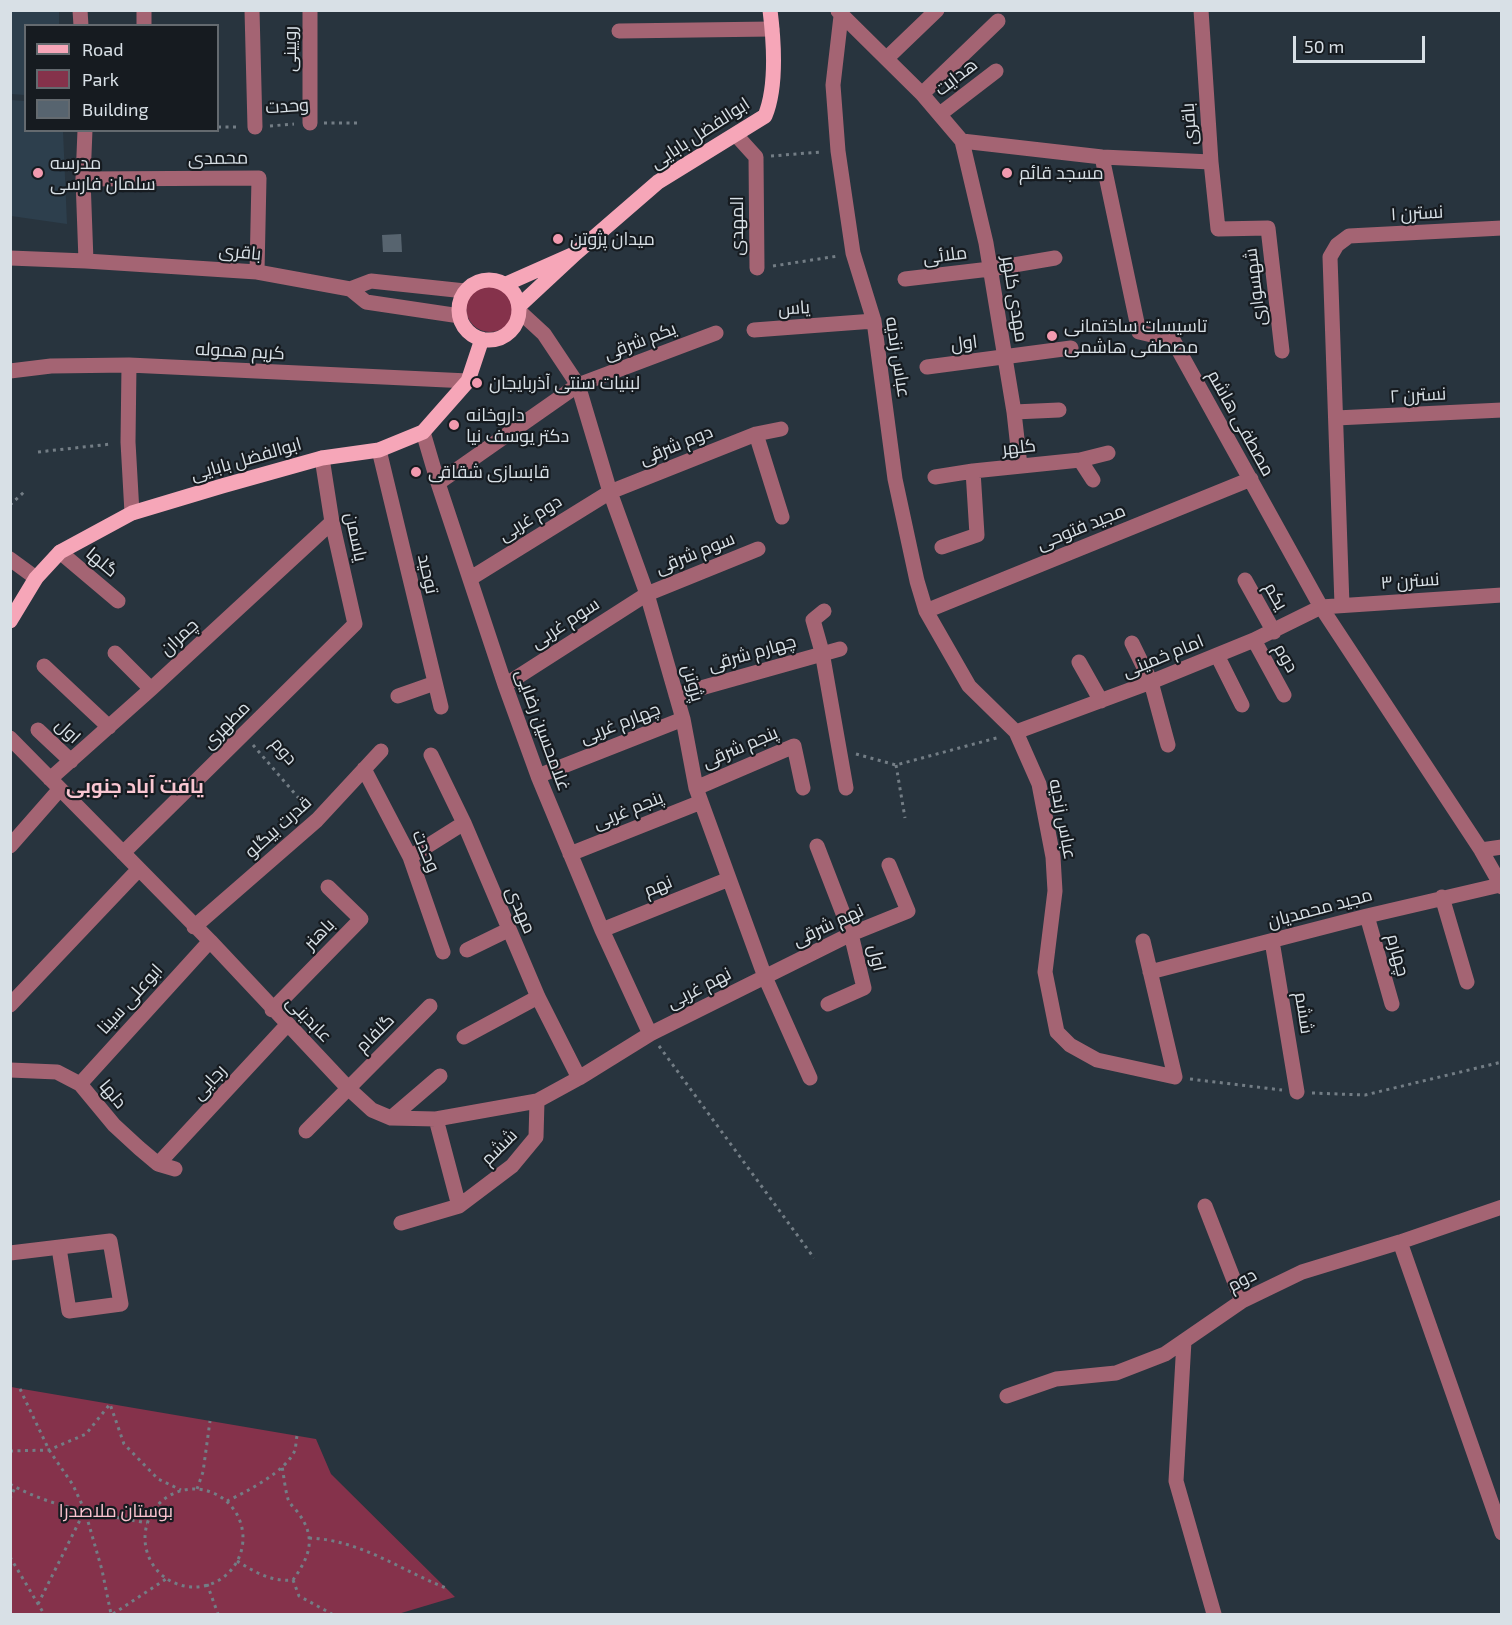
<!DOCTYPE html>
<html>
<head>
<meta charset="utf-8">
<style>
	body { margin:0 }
	#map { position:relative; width:1512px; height:1625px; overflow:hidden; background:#28343e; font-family:"Exo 2",sans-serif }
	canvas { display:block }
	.frame { position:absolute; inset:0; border:12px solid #d8e0e6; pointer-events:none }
	.legend { position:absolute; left:24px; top:24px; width:195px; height:108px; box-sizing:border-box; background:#161b20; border:2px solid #646a6f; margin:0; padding:8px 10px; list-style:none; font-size:18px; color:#d8e0e6 }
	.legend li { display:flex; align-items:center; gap:12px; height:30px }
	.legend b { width:30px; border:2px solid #646a6f }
	.scale { position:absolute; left:1293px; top:36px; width:132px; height:27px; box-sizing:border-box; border:3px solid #d8e0e6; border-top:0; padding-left:8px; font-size:18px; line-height:21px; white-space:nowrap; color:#d8e0e6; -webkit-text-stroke:4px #161b20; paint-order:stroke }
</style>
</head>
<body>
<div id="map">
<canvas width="1512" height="1625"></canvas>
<div class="frame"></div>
<ul class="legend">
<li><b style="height:8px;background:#f6a6b8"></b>Road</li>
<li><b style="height:16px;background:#85324b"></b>Park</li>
<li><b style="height:16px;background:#57646f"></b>Building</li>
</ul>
<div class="scale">50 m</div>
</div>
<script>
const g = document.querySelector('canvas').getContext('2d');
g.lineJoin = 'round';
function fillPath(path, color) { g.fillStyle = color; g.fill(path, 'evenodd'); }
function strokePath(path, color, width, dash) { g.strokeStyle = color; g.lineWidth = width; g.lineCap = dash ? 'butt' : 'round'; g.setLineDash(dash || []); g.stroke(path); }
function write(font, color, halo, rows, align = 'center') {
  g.font = font + ' "Exo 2",Cairo,sans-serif'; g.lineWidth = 4.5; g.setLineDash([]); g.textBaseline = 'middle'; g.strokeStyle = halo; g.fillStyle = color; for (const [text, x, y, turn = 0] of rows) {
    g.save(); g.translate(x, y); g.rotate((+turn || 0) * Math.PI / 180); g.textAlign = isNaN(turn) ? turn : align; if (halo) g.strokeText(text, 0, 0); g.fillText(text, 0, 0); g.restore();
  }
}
fillPath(new Path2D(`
	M11,10L59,11V25L26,26L25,95L11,94Z
	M11,100L25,101L26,130L63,131L67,224L11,216Z`), '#2d3f4d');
fillPath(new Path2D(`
	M466 308a24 24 0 1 1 48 0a24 24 0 1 1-48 0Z
	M11,1387L316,1439L331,1474L455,1597L398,1614H11Z`), '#85324b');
fillPath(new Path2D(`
	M401,234L402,252H383L382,235Z`), '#57646f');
strokePath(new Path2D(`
	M324,123H358
	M270,126L294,124
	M218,127H240
	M771,156L821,152
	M773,266L838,256
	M38,452L111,444
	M10,505L24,492
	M253,745L308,809
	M856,754L896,765L1000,737
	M896,765L905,818
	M659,1046L814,1258
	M1190,1079L1282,1090
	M1312,1093L1365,1095L1502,1062
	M20,1389L49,1450L73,1485L85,1511L102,1570L111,1614
	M10,1451L49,1450L86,1434L110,1404L124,1444L158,1479L181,1490
	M10,1484C52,1508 100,1514 147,1523
	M197,1489L203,1472L210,1421
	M145 1538a49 49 0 1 1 98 0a49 49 0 1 1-98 0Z
	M10,1499L15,1487
	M227,1501C246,1492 287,1471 295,1450C296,1446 296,1440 297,1436
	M309,1538C361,1540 400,1570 446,1588
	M10,1557L44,1614
	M237,1561C255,1572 271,1582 293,1580C309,1557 317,1539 299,1514C296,1509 290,1505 288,1499C285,1489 284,1477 282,1466
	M293,1580L299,1596L332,1614
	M207,1584L218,1614
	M38,1604L84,1512
	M113,1614L166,1579`), '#737d85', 3, [3, 4.5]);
strokePath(new Path2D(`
	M80,10L81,26
	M144,10V26
	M252,10L255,127
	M310,10V123
	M838,11L922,94L962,141L1102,157L1211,162L1201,10
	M841,16L833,85L838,151L853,253L874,321L895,479L917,581L926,611L969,686L1016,732L1039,784L1053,857L1055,891L1045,972L1057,1032L1070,1045L1097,1060L1175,1077L1143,941
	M619,31L772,29
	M887,58L937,10
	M922,94L998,21
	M940,114L996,71
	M85,130L83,179L86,261
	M736,135L756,157L757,268
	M962,141L986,243L1014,412L1020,466
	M1102,157L1139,332L1173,340L1321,607L1481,850L1502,887
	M1211,162L1218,229L1268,228L1282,351
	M83,179L259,178L257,272
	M10,258L86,261L257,272L350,289L366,302L460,316
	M905,279L990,269L1055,258
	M350,289L371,281L465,291
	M519,311L544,334L578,385L610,492L647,594L683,719L696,788L765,977L810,1078
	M754,330L874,321
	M129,365L128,442L132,513
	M927,367L1071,348
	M10,371L51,366L129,365L468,381
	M1014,412L1059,410
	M1336,418L1502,410
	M423,432L438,483L505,685L538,776L602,930L650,1034
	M756,434L782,517
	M379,450L441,707
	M1080,460L1093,480
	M935,477L973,471L1080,460L1108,453
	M438,483L578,385L716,333
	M942,547L977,535L973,471
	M60,552L118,601
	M10,559L36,578
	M471,578L610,492L756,434L781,429
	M1245,580L1274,632
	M1342,605L1330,257L1337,245L1349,236L1502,228
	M824,611L813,620L822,652L846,788
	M926,611L1251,479
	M1254,640L1284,695
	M1132,643L1151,682L1168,745
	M115,653L151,689
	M1217,655L1242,705
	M1079,662L1101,701
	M44,666L109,727
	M505,685L647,594L758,549
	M676,695L840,649
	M398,696L435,683
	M38,730L71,761
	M1016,732L1151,682L1254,640L1321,607L1502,595
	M10,738L210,941L348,1088L372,1110L391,1118L436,1119L537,1101L579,1078L650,1034L851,934L908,911L889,865
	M431,755L464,823L538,997L579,1078
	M364,769L410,857L443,952
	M538,776L683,719
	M50,779L151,689L332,522
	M696,788L794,746L803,788
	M10,846L60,789
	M817,846L851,934L864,988L828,1004
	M1481,850L1502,847
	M123,853L355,624L332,522L322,458
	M570,854L701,802
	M410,857L464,823
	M1442,897L1467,982
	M1367,916L1392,1004
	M194,927L317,820L381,751
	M602,930L729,879
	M1272,941L1297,1092
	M467,950L508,930
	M1150,972L1367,916L1500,885
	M10,1005L139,869
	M272,1010L361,919L328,887
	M464,1037L538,997
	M10,1070L57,1072L80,1084L114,1125L139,1148L158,1164L175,1169
	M80,1084L210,941
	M391,1118L440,1076
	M436,1119L459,1206
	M306,1131L430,1006
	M158,1164L287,1025
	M1205,1206L1242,1301
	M401,1223L459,1206L512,1166L536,1137L537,1101
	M1400,1242L1502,1533
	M10,1253L110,1241L121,1304L69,1311L59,1248
	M1184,1341L1176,1481L1214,1614
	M1007,1396L1056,1379L1116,1373L1165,1354L1242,1301L1302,1272L1400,1242L1502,1207`), '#a46473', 15);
strokePath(new Path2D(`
	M576,253L658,182L765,116C777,87 774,42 770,10
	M459 310a30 30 0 1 1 60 0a30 30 0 1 1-60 0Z
	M506,284L576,253L519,306
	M10,621L36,578L60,552L132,513L222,486L322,458L379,450L423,432L468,381L482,339`), '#f6a6b8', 15);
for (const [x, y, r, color] of [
	[38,173,6,"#f29aaf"],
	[1007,173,6,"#f29aaf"],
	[558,239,6,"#f29aaf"],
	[1052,336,6,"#f29aaf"],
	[477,383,6,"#f29aaf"],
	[454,425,6,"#f29aaf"],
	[416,472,6,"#f29aaf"]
]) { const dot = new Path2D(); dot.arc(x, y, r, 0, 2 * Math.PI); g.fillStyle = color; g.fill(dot); strokePath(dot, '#161b20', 2); }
write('18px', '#d8e0e6', '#161b20', [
	["رویینی",290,49,-90],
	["هدایت",956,77,-38],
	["وحدت",287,106,-4],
	["باقری",1189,124,-94],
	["ابوالفضل بابایی",700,133,-33],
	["محمدی",218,158,-1],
	["نسترن ۱",1417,213,-3],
	["المهدی",737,226,-90],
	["باقری",240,252,5],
	["ملائی",945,255,-7],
	["شهسواری",1255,287,-97],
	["مهدی کلهر",1015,299,81],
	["یاس",794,308,-4],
	["یکم شرقی",640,341,-21],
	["اول",964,343,-7],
	["کریم هموله",240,351,3],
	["عباس زندیه",898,357,81],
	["نسترن ۲",1418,395,-3],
	["مصطفی هاشم",1241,423,61],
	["دوم شرقی",676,445,-22],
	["کلهر",1019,447,-6],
	["ابوالفضل بابایی",246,459,-16],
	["دوم غربی",530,518,-32],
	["مجید فتوحی",1081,527,-22],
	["یاسمن",356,537,78],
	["سوم شرقی",695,553,-22],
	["گلها",102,562,40],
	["توحید",428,574,77],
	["نسترن ۳",1410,581,-4],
	["یکم",1276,596,60],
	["سوم غربی",565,623,-33],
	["چمران",179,637,-43],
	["چهارم شرقی",752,653,-16],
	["امام خمینی",1163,656,-22],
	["دوم",1286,658,60],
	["پژوتن",693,683,74],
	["چهارم غربی",620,723,-21],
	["مطهری",226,725,-45],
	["غلامحسین رضایی",543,730,70],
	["اول",68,731,43],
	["پنجم شرقی",740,747,-23],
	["دوم",284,751,49],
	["پنجم غربی",628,810,-22],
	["عباس زندیه",1063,819,79],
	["قدرت بیگلو",278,827,-42],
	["وحدت",426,851,67],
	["نهم",658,886,-22],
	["مجید محمدیان",1320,908,-15],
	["مهدی",521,910,67],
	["نهم شرقی",828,925,-25],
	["باهنر",319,934,-46],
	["چهارم",1398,955,75],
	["اول",877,958,77],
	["نهم غربی",699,988,-27],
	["ابوعلی سینا",130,999,-48],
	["ششم",1304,1013,81],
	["عابدینی",309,1019,46],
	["گلفام",375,1033,-45],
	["رجایی",209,1082,-47],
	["دلها",113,1094,50],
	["ششم",499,1147,-45],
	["دوم",1242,1280,-28]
]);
write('18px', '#d8e0e6', '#161b20', [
	["مدرسه",50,163],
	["سلمان فارسی",50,184],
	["مسجد قائم",1019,173],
	["میدان پژوتن",570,239],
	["تاسیسات ساختمانی",1064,326],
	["مصطفی هاشمی",1064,347],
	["لبنیات سنتی آذربایجان",489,383],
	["داروخانه",466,415],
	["دکتر یوسف نیا",466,436],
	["قابسازی شقاقی",428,472]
], 'left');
write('18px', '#fbc4d0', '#161b20', [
	["بوستان ملاصدرا",116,1511]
]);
write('bold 20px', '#f9c6d1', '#161b20', [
	["یافت آباد جنوبی",135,786]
]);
</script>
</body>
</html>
